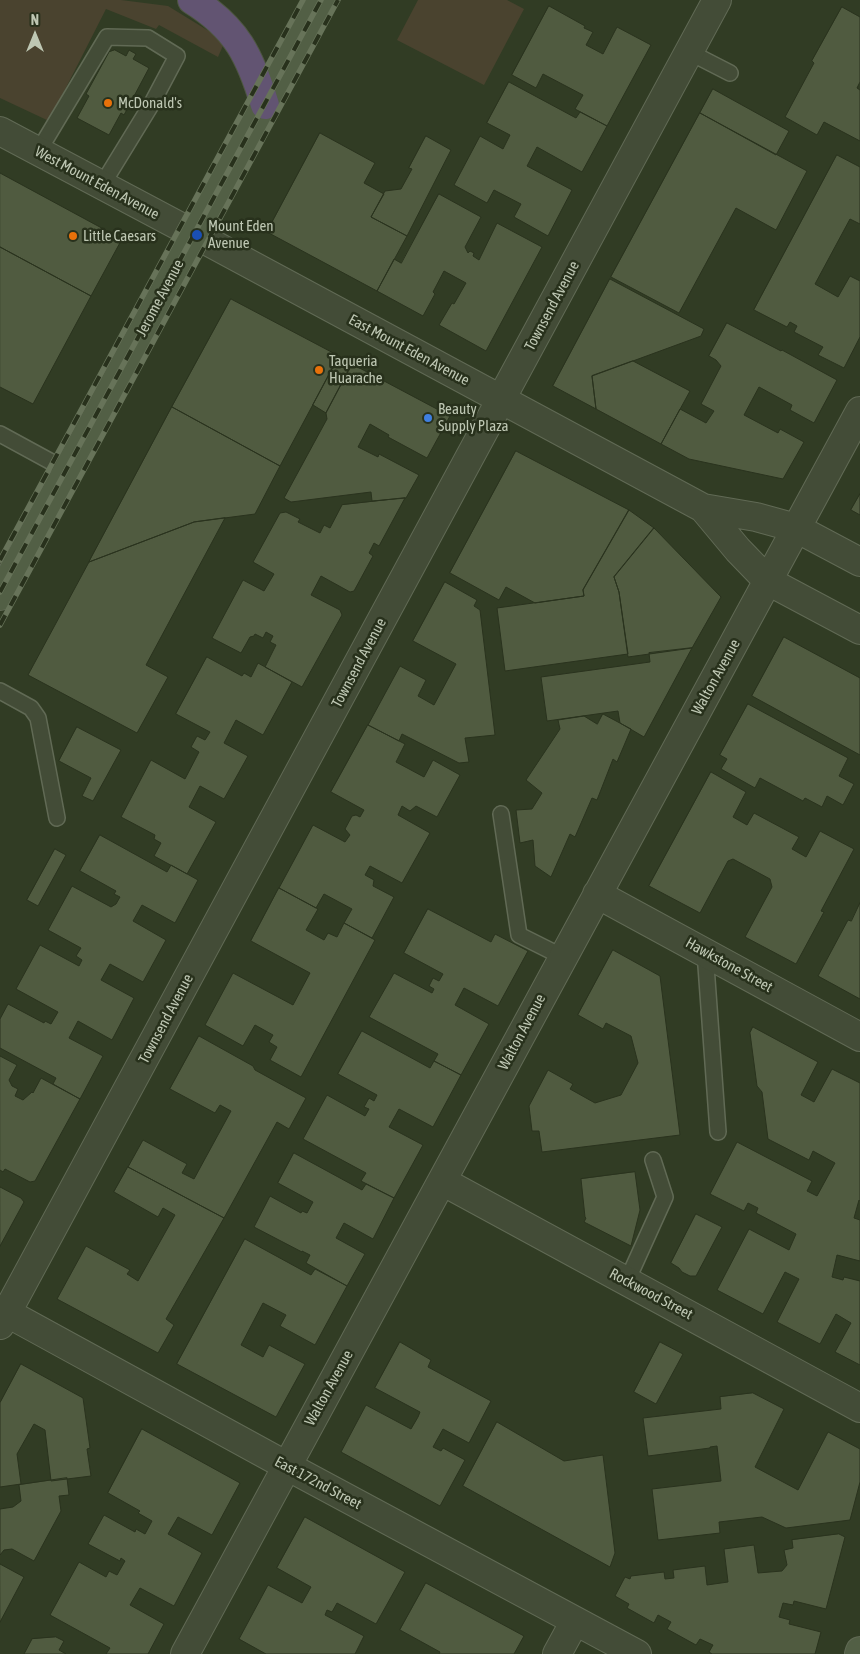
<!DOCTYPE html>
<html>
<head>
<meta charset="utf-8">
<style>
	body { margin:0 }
	#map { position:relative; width:860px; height:1654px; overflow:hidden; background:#313c24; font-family:"Asap Condensed",sans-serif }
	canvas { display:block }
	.north { position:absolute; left:10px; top:10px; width:50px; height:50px; -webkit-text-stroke:4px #28311c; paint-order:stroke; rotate:0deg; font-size:14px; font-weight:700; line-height:20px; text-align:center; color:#bec7b3 }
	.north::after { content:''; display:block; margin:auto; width:18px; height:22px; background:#bec7b3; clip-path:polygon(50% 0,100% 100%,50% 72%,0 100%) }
</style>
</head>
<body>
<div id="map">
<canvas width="860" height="1654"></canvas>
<div class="north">N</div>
</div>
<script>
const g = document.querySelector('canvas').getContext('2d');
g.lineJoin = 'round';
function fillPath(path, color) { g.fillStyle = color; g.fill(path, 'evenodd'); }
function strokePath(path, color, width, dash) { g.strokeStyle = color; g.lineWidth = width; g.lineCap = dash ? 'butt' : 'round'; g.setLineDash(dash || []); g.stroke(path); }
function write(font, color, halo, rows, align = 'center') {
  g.font = font + ' "Asap Condensed",sans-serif'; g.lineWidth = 5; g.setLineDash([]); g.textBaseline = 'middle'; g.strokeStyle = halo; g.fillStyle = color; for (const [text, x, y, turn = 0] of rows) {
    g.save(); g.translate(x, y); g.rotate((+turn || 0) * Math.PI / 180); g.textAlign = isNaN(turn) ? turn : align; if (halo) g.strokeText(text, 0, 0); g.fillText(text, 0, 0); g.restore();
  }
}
fillPath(new Path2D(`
	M0,0H121L168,6L225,41L218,57L159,25L156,29L106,9L49,121L0,98Z
	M418,0H507L524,9L484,85L397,40Z`), '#4a432f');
const building = new Path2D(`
	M549,6L585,26L584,28L593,32L586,45L603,54L617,27L651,45L607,126L575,109L583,95L543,74L536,88L512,75Z
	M842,7L860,17V82L857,88L860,90V141L824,122L817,135L785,117L814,63L812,61Z
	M115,50L126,56L129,50L136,54L133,59L149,68L124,115L121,113L109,135L77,118L89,96L86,94L109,52Z
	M509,82L576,118L580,112L607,126L582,172L537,147L527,166L572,190L548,236L514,217L521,204L494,190L487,203L454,185L480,136L503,149L510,135L487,123Z
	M713,89L789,131L776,155L700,113Z
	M700,113L807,171L776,230L736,208L679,313L611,277Z
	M320,133L375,163L364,183L384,194L371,217L407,236L377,291L267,232Z
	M426,136L451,150L407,236L371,217L385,191L401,189L412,169L409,168Z
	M837,155L860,167V224L850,219L815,284L838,297L850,276L860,281V337L844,368L818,355L823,347L794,332L797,326L790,322L787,327L754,310Z
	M0,173L122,239L91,296L0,247Z
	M439,194L481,217L465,247L468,253L470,251L474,253L473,256L479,260L497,223L542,247L486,351L439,325L452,303L454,304L466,283L444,271L433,292L435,294L423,316L377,291L394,259L401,263Z
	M0,247L91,296L33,404L0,387Z
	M610,279L704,329L701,336L592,376L596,409L553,386Z
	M231,299L339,356L280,466L172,407Z
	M727,323L781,351L782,350L837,380L814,423L790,410L792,405L759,387L744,415L778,433L780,429L804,442L783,479L689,459L661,444L680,409L706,423L714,411L701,404L721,366L716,360L709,356Z
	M339,356L352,364L326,413L313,405Z
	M633,361L690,391L661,444L596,409L592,376Z
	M352,364L450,416L427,458L388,437L389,435L370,424L358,447L378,457L379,454L419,475L406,498L372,501L371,492L291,502L284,498L327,419L326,413Z
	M172,407L280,466L255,514L194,522L89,562Z
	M516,451L629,510L583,590L584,596L535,603L506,587L499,600L450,573Z
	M860,494V515L851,510Z
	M405,498L379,546L374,543L369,553L373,556L354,591L350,592L321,576L311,595L340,610L342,615L302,687L265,667L276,645L270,642L273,636L266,632L263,638L255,634L254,636L250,637L241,653L212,638L243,580L264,591L274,574L253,562L280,513L286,512L300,519L298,522L320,533L324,525L330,528L342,505Z
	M629,510L654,528L614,577L619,592L628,654L505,671L497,608L584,596L583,590Z
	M225,518L146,665L168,677L137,733L28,675L89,562L194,522Z
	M654,528L721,597L692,648L628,657L619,592L614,577Z
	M445,582L477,600L474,606L480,610L495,735L465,738L469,762L459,763L402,734L399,741L368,725L400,666L426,680L418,696L434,705L456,664L413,641Z
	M784,637L860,678V755L752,696Z
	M692,648L644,737L620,723L618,711L547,721L541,677L650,662L649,653Z
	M207,657L242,676L244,673L251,677L258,663L292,682L263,735L236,720L224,743L248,756L224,799L200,786L189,807L216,822L187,874L154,856L161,843L154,839L155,835L121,817L151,760L185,779L199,752L191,747L197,736L205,740L210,732L176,714Z
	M748,704L848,758L839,776L854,784L843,805L827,796L822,807L805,798L803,801L760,778L755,788L721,769L727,759L720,755Z
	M603,714L631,729L617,762L613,759L597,800L592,798L575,837L570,834L551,877L535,866L533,840L520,843L516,810L532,809L542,793L526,780L560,729L558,720L584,716L597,724Z
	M368,725L405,744L396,762L424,777L433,760L460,775L437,817L416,806L410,811L402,806L398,815L430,833L402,883L370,866L365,875L374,880L373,886L394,897L372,938L344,923L352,909L324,894L316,908L279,888L313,825L345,842L350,835L345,829L352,816L356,815L360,817L364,810L331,792Z
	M77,727L121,750L93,801L82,796L91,778L59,761Z
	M711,772L746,792L733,817L747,825L754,813L799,837L792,849L806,857L820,831L854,849L821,911L824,912L796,964L745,937L772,887L770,879L733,859L728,861L700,913L649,886Z
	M100,835L167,872L171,865L198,880L175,923L142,905L133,921L166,940L143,982L110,964L101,980L134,998L112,1040L78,1021L69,1038L103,1056L80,1099L53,1084L56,1078L0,1048V1019L8,1004L44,1023L45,1021L51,1024L58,1012L16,989L40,945L79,966L82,960L76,956L81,948L48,930L72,886L111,907L116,904L120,897L114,894L116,891L80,871Z
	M55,849L66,855L38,906L27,900Z
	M279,888L318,909L306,930L324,940L328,933L337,937L344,923L375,940L301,1077L270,1060L277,1047L269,1042L273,1035L255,1025L243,1046L205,1025L233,973L293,1005L310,973L251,941Z
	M860,903V999L818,976L848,920L851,921Z
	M428,909L491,942L495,934L528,951L498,1006L464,988L455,1005L489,1024L461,1075L434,1061L438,1054L369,1017L394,973L432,993L434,989L429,986L433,978L439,981L443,974L404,953Z
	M613,950L660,976L680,1135L542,1152L539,1131H532L529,1106L548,1070L573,1084L570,1089L595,1103L621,1095L638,1063L631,1036L606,1023L603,1029L578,1015Z
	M753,1027L818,1062L801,1095L814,1102L832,1069L860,1083V1201L859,1200L854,1218L860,1220V1261L837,1255L832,1277L843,1280L844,1277L860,1281V1365L835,1352L851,1323L836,1314L820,1344L777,1322L799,1279L785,1272L763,1314L717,1290L749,1229L789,1250L796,1234L756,1213L758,1208L748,1203L744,1211L710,1194L737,1142L812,1181L807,1191L817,1196L835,1163L813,1151L809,1160L768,1139L762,1092L757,1086L750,1033Z
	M362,1031L430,1068L434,1061L461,1075L433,1127L399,1109L389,1127L423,1145L394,1198L361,1181L366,1173L303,1139L327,1095L365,1116L369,1109L364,1107L369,1098L374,1101L377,1095L338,1074Z
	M199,1036L253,1066L255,1070L306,1098L289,1129L277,1122L224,1218L128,1167L143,1140L187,1164L182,1173L194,1179L231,1111L220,1105L215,1113L170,1089Z
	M0,1056L17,1065L9,1080L12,1086L18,1089L15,1096L23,1100L32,1092L33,1093L41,1078L80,1099L35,1181L30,1182L5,1169L3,1172L0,1170Z
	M294,1153L362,1190L366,1184L394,1198L373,1239L344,1223L336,1238L365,1254L347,1286L306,1263L310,1255L302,1251V1252L254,1227L270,1196L301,1213L302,1211L307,1213L313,1202L278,1183Z
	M128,1167L224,1218L166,1319L174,1325L158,1353L57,1299L86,1246L130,1270L127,1274L138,1281L175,1215L163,1208L158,1217L114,1192Z
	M635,1172L640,1210L631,1246L584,1222L586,1218L585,1217L581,1179Z
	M0,1187L21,1198L24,1202L0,1246Z
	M696,1214L722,1227L696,1276H690L682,1272L679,1268L671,1263Z
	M245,1239L311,1275L315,1269L347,1286L315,1345L280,1326L286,1315L263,1303L241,1345L263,1357L269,1345L305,1364L276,1417L177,1364Z
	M400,1342L431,1360L428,1367L491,1401L469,1443L443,1429L433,1447L441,1451L443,1448L465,1460L440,1506L341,1452L366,1405L411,1429L418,1417L420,1412L375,1388Z
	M660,1342L683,1354L656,1404L634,1392Z
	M21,1364L83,1398L90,1448L87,1449L91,1476L51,1481L45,1430L34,1424L17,1454L21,1484L0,1487V1403Z
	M753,1393L784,1409L755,1467L798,1490L828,1432L860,1449V1482L850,1520L786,1528L762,1517L719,1522L720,1533L658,1540L652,1489L721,1481L717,1446L710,1447V1448L648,1456L643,1418L721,1409L720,1397Z
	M497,1422L564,1461L603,1455L615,1553L610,1567L463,1486Z
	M142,1429L240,1483L212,1535L178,1517L168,1534L202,1553L174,1606L140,1588L130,1605L164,1624L148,1654H106L110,1648L50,1615L79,1562L106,1577L109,1571L117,1575L125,1561L121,1558L120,1561L88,1544L104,1515L135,1532L136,1529L145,1534L152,1521L138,1513L140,1511L108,1493Z
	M67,1478L69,1495L59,1496L61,1511L34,1561L12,1549L4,1550L0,1555V1509L13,1507L21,1501L19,1485Z
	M305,1517L405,1572L376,1624L337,1603L332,1612L327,1610L325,1615L364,1636L355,1654H266L239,1639L268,1585L302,1603L311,1587L277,1568Z
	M839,1534L845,1537L826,1609L794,1601L793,1605L783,1603L779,1617L790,1620L789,1624L821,1632L815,1654H712L709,1652L713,1645L700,1639L696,1645L667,1629L671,1622L658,1615L654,1623L627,1608L629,1604L615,1596L625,1577L630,1579L631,1576L664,1572L665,1579L674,1578L673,1570L705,1566L707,1585L728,1582L724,1549L754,1545L758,1573L782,1571L787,1565L784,1550L793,1548L792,1540Z
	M0,1564L24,1577L0,1622Z
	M426,1583L524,1636L514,1654H439L440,1652L400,1630Z
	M56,1637L64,1641L59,1650L66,1654H24L32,1639Z`);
fillPath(building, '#505b40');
strokePath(building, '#2a331e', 1);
const lane = new Path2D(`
	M689,52L730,73
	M38,152L107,37L148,38L177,56L151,105L102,185
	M0,434L68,471
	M0,691L31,708L38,718L57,818
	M501,814L519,935L563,957
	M705,952L718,1132
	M627,1281L665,1197L653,1160`);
const street = new Path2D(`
	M0,131L194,234L703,508L756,517L796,528L860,562
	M703,508L738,550L768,581L860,630
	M597,894L860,1037
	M442,1181L860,1408
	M0,1309L287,1466L637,1654
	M0,1325L717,0
	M185,1654L860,411
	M557,1654L575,1621`);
const secondary = new Path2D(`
	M0,596L321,0
	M859,1654L860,1651`);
const highway = new Path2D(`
	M192,0C237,28 250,56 265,105`);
strokePath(lane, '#616a55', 18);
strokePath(street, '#616a55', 30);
strokePath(secondary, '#616a55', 30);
strokePath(highway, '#4e5742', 30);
strokePath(lane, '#434c37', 15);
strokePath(street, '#434c37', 28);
strokePath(secondary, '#525f45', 28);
strokePath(highway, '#625472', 28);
const rail = new Path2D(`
	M0,560L303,0
	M0,592L321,0
	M0,625L338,0`);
strokePath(rail, '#677359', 5.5);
strokePath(rail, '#28311c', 4, [11]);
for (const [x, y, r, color] of [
	[108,103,5,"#e8710a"],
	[197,235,6,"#1a4fb4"],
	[73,236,5,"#e8710a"],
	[319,370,5,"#e8710a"],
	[428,418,5,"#3f7fe0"]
]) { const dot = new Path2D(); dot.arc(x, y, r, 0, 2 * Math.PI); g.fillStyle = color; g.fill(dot); strokePath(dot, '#28311c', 2); }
write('15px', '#bec7b3', '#28311c', [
	["McDonald's",118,103],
	["Mount Eden",208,226],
	["Avenue",208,243],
	["Little Caesars",83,236],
	["Taqueria",329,361],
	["Huarache",329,378],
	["Beauty",438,409],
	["Supply Plaza",438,426]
], 'left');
write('15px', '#bec7b3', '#28311c', [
	["West Mount Eden Avenue",97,183,28],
	["Jerome Avenue",160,298,-62],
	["Townsend Avenue",552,306,-62],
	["East Mount Eden Avenue",409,350,28],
	["Townsend Avenue",359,663,-62],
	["Walton Avenue",716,677,-61],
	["Hawkstone Street",729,965,29],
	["Townsend Avenue",166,1019,-62],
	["Walton Avenue",522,1032,-62],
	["Rockwood Street",651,1294,28],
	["Walton Avenue",329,1388,-61],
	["East 172nd Street",318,1483,28]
]);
</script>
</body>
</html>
